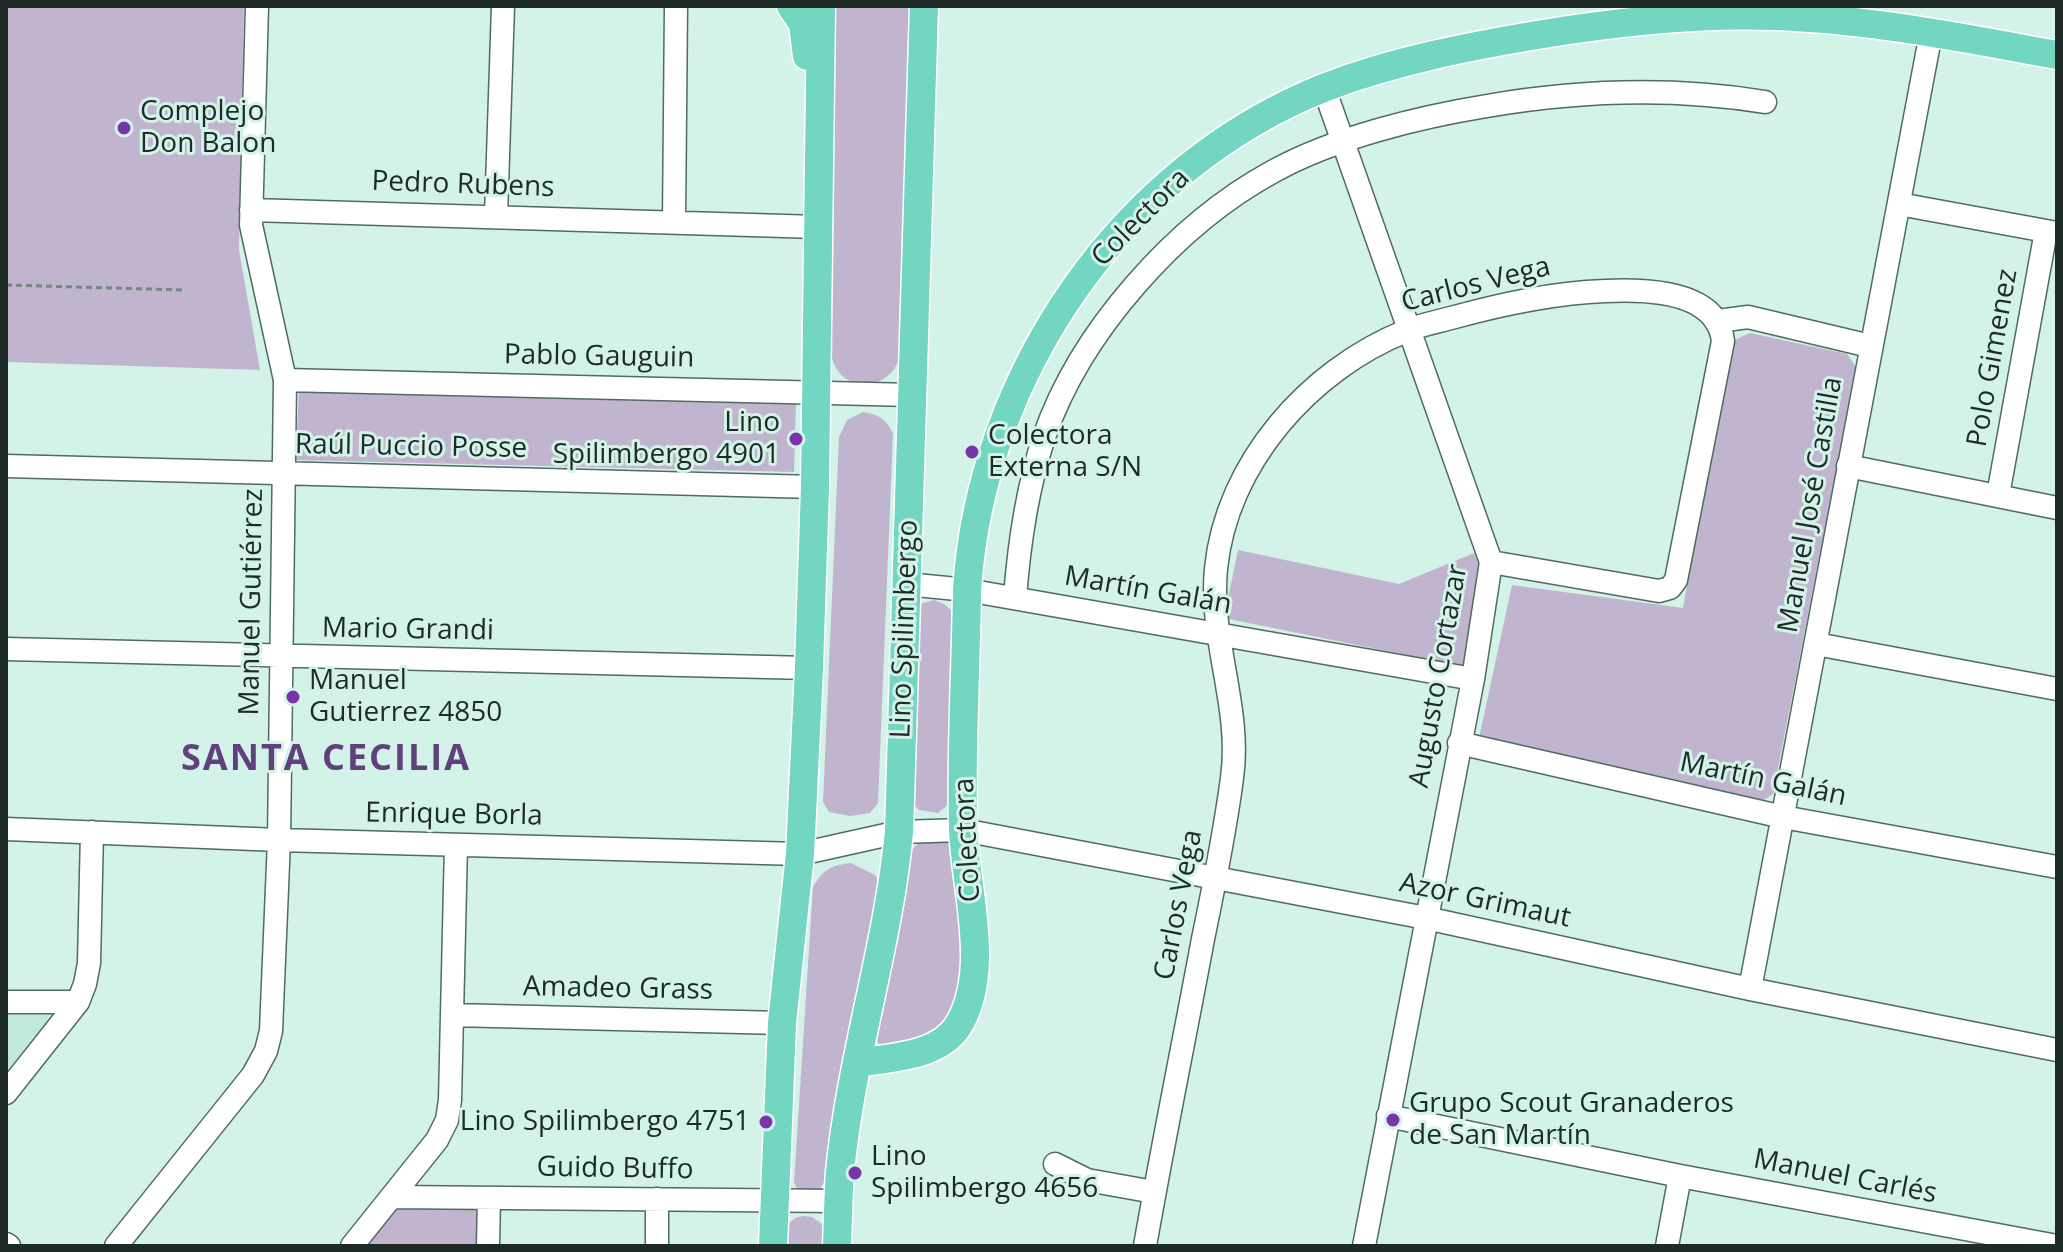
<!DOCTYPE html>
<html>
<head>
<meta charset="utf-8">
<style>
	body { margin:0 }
	#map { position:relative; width:2063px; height:1252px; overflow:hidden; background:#d3f3e9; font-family:"Open Sans",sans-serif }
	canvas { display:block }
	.frame { position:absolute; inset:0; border:8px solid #1e2a26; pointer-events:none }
</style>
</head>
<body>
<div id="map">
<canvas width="2063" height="1252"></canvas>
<div class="frame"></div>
</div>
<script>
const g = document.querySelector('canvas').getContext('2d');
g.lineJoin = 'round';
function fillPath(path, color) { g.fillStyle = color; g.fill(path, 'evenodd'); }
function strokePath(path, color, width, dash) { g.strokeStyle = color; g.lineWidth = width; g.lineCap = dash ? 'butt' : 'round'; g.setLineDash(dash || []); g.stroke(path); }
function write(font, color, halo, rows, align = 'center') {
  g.font = font + ' "Open Sans",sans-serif'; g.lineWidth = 6; g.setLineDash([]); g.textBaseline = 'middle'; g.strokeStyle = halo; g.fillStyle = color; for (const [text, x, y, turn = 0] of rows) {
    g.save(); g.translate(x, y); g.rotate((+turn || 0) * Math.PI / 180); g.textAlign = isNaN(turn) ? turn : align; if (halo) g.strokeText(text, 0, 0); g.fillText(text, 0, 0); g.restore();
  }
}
fillPath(new Path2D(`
	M6,1008H67L6,1083Z`), '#c1e9dc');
fillPath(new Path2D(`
	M6,6H244L239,250L260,370L6,362Z
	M834,6H910L901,352C894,394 836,396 831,352Z
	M1750,333L1847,354L1856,367L1773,794L1761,802L1479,738L1512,585L1683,608L1730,342Z
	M299,387L796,402L794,472L296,460Z
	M863,412C879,415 885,418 893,433L878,803L870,813L850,816L829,812L823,802L839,437L847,420Z
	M1238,550L1399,584L1474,553L1484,578L1465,667L1224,618Z
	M934,600L944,604L953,612L949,804L938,813L919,810L910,801L916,610L923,603Z
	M920,841L954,843L964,980L954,1011L930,1034L892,1048L880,1046L875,1037L908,854Z
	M851,863L875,875L882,887L829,1175L817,1193H799L794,1182L813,887C823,869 832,865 851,863Z
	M394,1208L480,1210V1246H367Z
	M804,1216L812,1217L825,1226V1246H784V1226L797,1217Z`), '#c1b4cf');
const minor = new Path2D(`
	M1324,88L1491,562L1473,679L1364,1246
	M1899,204L2057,233
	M251,210L818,227
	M496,216L503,6
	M674,221L676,6
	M1718,321L1748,317L1870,346
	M285,380L912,395
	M6,466L815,487
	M1848,466L2057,508
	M1998,495L2046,231
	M906,584L967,590L1473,679
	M1015,598C1019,544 1027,489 1044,437C1080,332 1176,224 1274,171C1334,138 1419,117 1487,106C1580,90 1672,87 1765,102
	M1816,644L2057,689
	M6,649L809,668
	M1459,743L1783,817L2057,867
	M6,829L279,840L800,854L899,832L963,830L1426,918L1750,989L2057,1050
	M1750,989L1931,33
	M6,1002H78
	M452,1015L782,1023
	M6,1093L78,1002L85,984L89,963L92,832
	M1388,1116L1680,1176L2057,1246
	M1055,1164L1087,1180L1154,1192
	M392,1197L838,1201
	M6,1244L9,1246
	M116,1246L253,1075L266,1051L271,1031L279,840L285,380L251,225L257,6
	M352,1246L437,1140L447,1120L450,1100L456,845
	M488,1246L489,1198
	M657,1246V1199
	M1145,1246C1163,1143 1184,1041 1203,939C1214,886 1225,832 1232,778C1242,708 1209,640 1216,569C1226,464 1309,370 1406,331C1420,325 1436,322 1451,318C1502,304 1552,293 1605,291C1646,289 1717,290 1723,341L1676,580L1670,588L1659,591L1491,562
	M1667,1246L1680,1176`);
const major = new Path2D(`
	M791,6L803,24L807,56
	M858,1063C891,1057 938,1057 958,1026C992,971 965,888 963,828C961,749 966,669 967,590C981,374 1123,167 1326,87C1394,61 1466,47 1537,35C1615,22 1694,13 1773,16C1869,19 1963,38 2057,55
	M773,1246L782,1023L800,854L809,668L815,487L821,6
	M837,1246C838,1221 838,1197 840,1172C851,1057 888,947 899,832L924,6`);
strokePath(minor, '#4f6b63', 25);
strokePath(major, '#fff', 31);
strokePath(new Path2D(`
	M6,285L183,290`), '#728881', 3, [6, 4]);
strokePath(minor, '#fff', 22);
strokePath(major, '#72d6c3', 28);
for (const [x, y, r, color] of [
	[124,128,8,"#7735a9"],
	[796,439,8,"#7735a9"],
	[972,452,8,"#7735a9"],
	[293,697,8,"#7735a9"],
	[1393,1120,8,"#7735a9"],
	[766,1122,8,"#7735a9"],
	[855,1173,8,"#7735a9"]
]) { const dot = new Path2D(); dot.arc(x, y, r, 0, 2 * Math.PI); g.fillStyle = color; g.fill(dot); strokePath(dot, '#d3f3e9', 3); }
write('28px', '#1e2a26', '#d3f3e9', [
	["Complejo",140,112],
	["Don Balon",140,144],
	["Lino",780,423,"right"],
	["Spilimbergo 4901",780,455,"right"],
	["Colectora",988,436],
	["Externa S/N",988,468],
	["Manuel",309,681],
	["Gutierrez 4850",309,713],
	["Grupo Scout Granaderos",1409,1104],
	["de San Martín",1409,1136],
	["Lino Spilimbergo 4751",750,1122,"right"],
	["Lino",871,1157],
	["Spilimbergo 4656",871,1189]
], 'left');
write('28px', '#1e2a26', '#d3f3e9', [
	["Pedro Rubens",463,185,2],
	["Colectora",1141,218,-45],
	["Carlos Vega",1476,285,-14],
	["Pablo Gauguin",599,357,1],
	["Polo Gimenez",1993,358,-80],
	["Raúl Puccio Posse",411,447,1],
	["Manuel José Castilla",1811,505,-80],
	["Martín Galán",1148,591,10],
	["Manuel Gutiérrez",252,602,-89],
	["Lino Spilimbergo",905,629,-88],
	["Mario Grandi",408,630,1],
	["Augusto Cortazar",1439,676,-80],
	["Martín Galán",1763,780,12],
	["Enrique Borla",454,815,1],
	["Colectora",968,840,-93],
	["Azor Grimaut",1485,901,12],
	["Carlos Vega",1179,905,-79],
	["Amadeo Grass",618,989,1],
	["Guido Buffo",615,1169,1],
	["Manuel Carlés",1845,1177,11]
]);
g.letterSpacing = '2px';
write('bold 36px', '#60417c', '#d3f3e9', [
	["SANTA CECILIA",326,760]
]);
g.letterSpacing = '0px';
</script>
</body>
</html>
